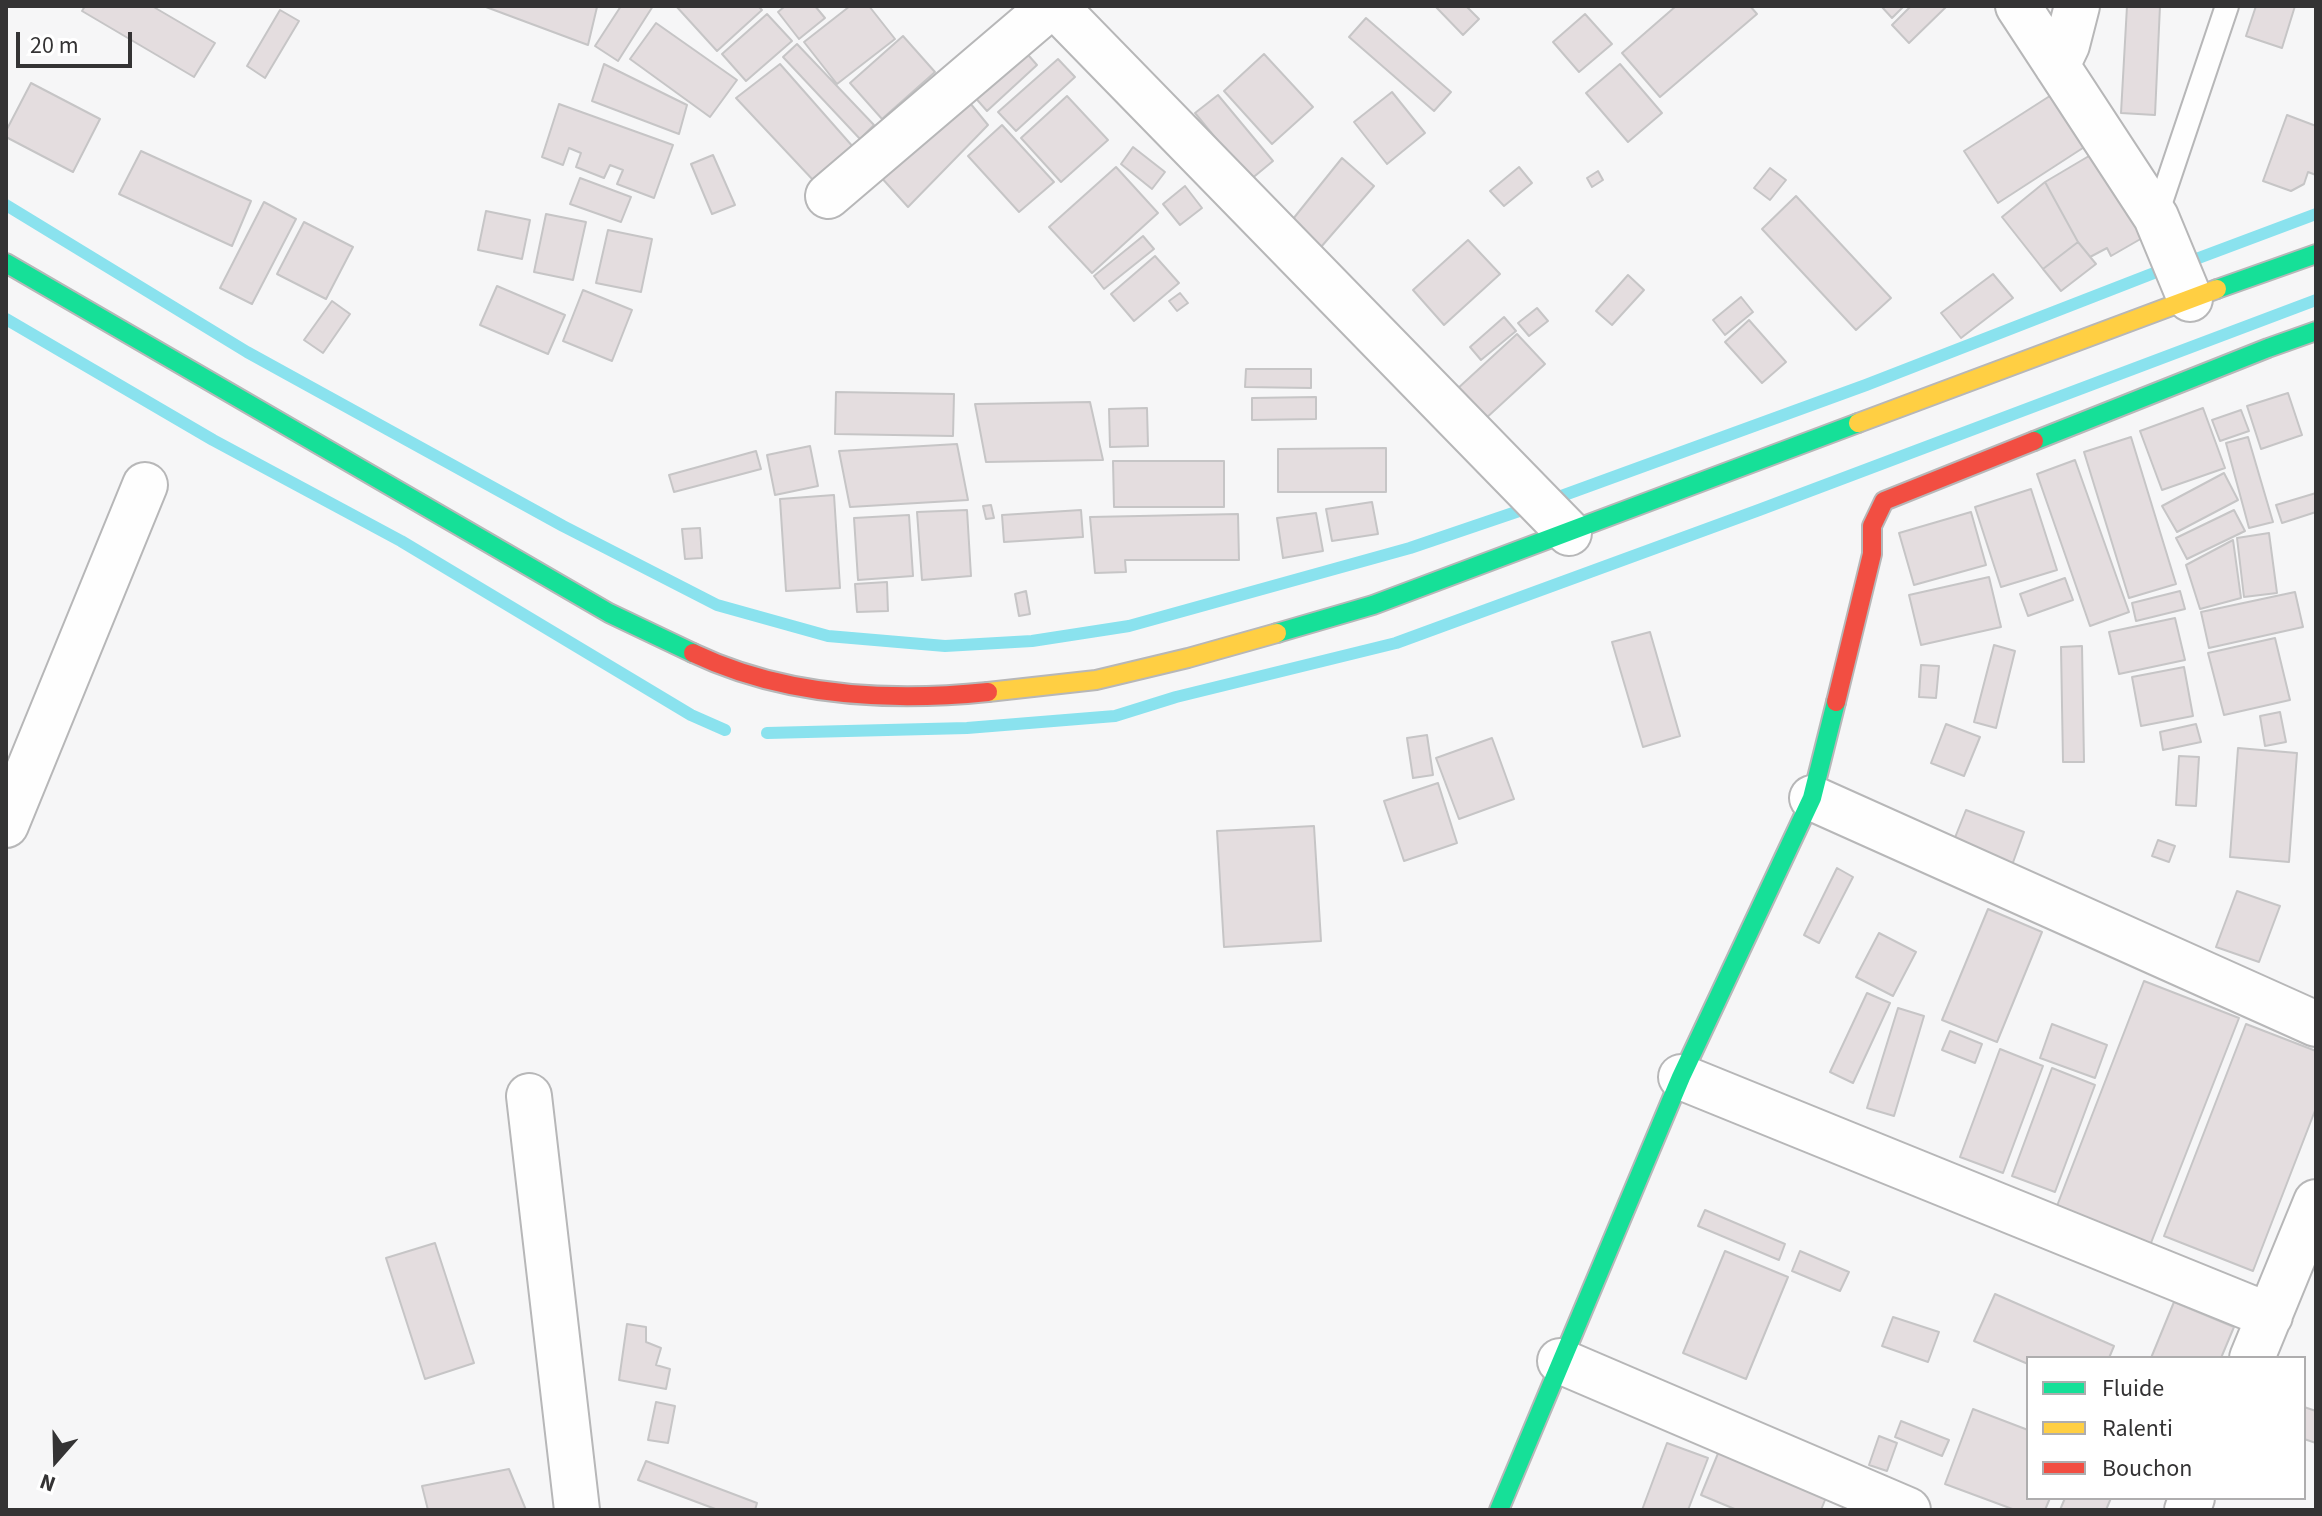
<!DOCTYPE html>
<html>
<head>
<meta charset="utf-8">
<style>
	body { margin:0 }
	#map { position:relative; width:2322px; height:1516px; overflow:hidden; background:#f6f6f7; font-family:"Source Sans 3",sans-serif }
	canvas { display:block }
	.frame { position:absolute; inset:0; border:8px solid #343334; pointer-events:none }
	.legend { position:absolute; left:2026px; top:1356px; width:280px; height:144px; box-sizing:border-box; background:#fff; border:2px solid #aeadae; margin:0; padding:10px 14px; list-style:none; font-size:24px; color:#343334 }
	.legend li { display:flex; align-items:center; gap:16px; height:40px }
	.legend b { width:40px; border:2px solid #aeadae }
	.north { position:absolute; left:16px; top:1420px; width:80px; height:80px; -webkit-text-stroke:6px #fff; paint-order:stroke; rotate:200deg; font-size:22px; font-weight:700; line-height:32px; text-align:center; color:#343334 }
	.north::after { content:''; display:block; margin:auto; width:28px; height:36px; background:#343334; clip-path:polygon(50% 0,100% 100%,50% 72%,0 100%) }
	.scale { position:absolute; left:16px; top:32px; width:116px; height:36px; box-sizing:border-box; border:4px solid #343334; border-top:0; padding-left:10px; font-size:24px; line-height:28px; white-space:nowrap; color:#343334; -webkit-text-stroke:6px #fff; paint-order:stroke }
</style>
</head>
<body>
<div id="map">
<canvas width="2322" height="1516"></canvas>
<div class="frame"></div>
<ul class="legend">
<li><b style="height:10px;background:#16e098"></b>Fluide</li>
<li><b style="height:10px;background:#ffcf43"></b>Ralenti</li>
<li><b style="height:10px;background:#f24e42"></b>Bouchon</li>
</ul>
<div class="north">N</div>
<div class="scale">20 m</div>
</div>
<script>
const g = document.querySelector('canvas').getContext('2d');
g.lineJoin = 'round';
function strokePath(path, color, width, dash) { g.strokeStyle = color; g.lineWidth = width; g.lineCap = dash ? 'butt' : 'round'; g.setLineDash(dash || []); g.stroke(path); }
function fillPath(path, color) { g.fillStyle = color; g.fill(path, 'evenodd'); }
strokePath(new Path2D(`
	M6,205L247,352L563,526L717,605L828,636L945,646L1032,641L1129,626L1410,548L1519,511
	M2196,259L2316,214
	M6,319L213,440L401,541L691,715L725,730
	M1556,498L1866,385L2154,273
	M767,733L967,728L1115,716L1176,697L1396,643L1759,510L2316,300`), '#8ae2ee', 12);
const building = new Path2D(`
	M85,6H152L215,43L194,77L82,11Z
	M594,6L597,7L588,45L486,7Z
	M621,6H653L618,61L595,46Z
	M676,6H758L762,10L717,51Z
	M785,6H815L825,18L799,39L778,12Z
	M850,6H869L895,39L837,84L804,42Z
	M1435,6H1466L1479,19L1463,35Z
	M1676,6H1750L1757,14L1660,97L1622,53Z
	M1881,6H1904L1892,18Z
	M1911,6H1947L1909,43L1892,25Z
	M2127,6H2160L2155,115L2121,113Z
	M2256,6H2295L2282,48L2246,36Z
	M280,10L299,21L265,78L247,66Z
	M767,14L792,41L746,81L722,54Z
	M1585,14L1612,44L1579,72L1553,42Z
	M1366,18L1451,92L1434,111L1349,37Z
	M656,23L737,80L710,117L630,59Z
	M903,36L935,72L882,119L850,83Z
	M797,44L874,125L860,139L783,57Z
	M1022,48L1037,65L987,111L972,94Z
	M1264,54L1313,107L1272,144L1224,91Z
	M1058,59L1075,77L1016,131L998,112Z
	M604,64L687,105L679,134L592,101Z
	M780,64L854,148L813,180L736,98Z
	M1620,64L1662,113L1628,142L1586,93Z
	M31,83L100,119L73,172L6,137V131Z
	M961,92L988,125L908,207L879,175Z
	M1392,92L1425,133L1387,164L1354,122Z
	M2056,92L2089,144L1998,203L1964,151Z
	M1218,95L1273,161L1250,180L1195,113Z
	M1067,96L1108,140L1061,182L1021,138Z
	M559,104L673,145L654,198L617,184L623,170L610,165L604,178L576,167L581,153L569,148L563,165L542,157Z
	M2287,115L2316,126V175L2308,172L2304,184L2291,191L2263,181Z
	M1002,125L1054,182L1019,212L968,156Z
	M1133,147L1165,172L1152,189L1121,164Z
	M141,151L251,201L232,246L119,194Z
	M2094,153L2144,237L2111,256L2107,248L2090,257L2078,242L2045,182Z
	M713,155L735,205L712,214L691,164Z
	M1342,158L1374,186L1321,247L1293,219Z
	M1116,167L1158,213L1092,273L1049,227Z
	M1519,167L1532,183L1504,206L1490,191Z
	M1770,168L1786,180L1770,200L1754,188Z
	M1598,171L1603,180L1592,187L1587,178Z
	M580,178L631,197L621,222L570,204Z
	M2045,182L2078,242L2043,269L2002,217Z
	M1185,186L1202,208L1180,225L1163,204Z
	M1796,196L1891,298L1856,330L1762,229Z
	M264,202L296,219L252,304L220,288Z
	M486,211L530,220L522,259L478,250Z
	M546,214L586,222L573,280L534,272Z
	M304,222L353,247L326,299L277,274Z
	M608,230L652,239L641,292L596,283Z
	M1143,236L1154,249L1104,289L1094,276Z
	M1468,240L1500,274L1444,325L1413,290Z
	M2078,242L2096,264L2061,291L2043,269Z
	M1155,256L1179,283L1134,321L1111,294Z
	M1993,274L2013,298L1961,338L1941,313Z
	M1628,275L1644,290L1612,325L1596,311Z
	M497,286L565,315L548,354L480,325Z
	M583,290L632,310L612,361L563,341Z
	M1180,293L1188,303L1177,311L1169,301Z
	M1741,297L1753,312L1725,335L1713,320Z
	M332,301L350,314L323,353L304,340Z
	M1537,308L1548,321L1529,336L1518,323Z
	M1504,317L1516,331L1481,360L1470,347Z
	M1749,320L1786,362L1762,383L1725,342Z
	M1517,334L1545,364L1484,420L1456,390Z
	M1246,369H1311V388L1245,387Z
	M836,392L954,394L953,436L835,434Z
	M2288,393L2302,435L2261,449L2247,406Z
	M1316,397V419L1252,420V398Z
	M1090,402L1103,460L986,462L975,404Z
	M1147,408L1148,446L1110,447L1109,409Z
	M2203,408L2225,468L2162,490L2140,431Z
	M2241,410L2249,431L2220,441L2212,420Z
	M2131,437L2176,584L2129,598L2084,452Z
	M2248,437L2273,522L2249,528L2226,443Z
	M957,444L968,500L850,507L839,451Z
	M810,446L818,486L775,495L767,455Z
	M1386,448V492H1278V449Z
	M756,451L761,469L674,492L669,475Z
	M2075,460L2129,612L2090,626L2037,474Z
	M1113,461H1224V507H1114Z
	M2224,473L2238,500L2177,532L2162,506Z
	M2031,489L2057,570L2001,587L1975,507Z
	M2316,493V512L2282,523L2276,505Z
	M834,495L840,588L786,591L780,499Z
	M1372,502L1378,534L1332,541L1326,509Z
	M991,505L994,518L986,519L983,506Z
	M967,510L971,576L922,580L917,512Z
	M1081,510L1083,537L1004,542L1002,515Z
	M2234,510L2245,531L2187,559L2176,538Z
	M1971,512L1986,565L1914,585L1899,533Z
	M1316,513L1323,551L1283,558L1277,518Z
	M1238,514L1239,560H1125L1126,572L1095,573L1090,517Z
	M909,515L913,576L858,580L854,518Z
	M700,528L702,558L685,559L682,529Z
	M2269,533L2277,593L2244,597L2237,538Z
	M2233,540L2241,598L2200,609L2186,565Z
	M1989,577L2001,627L1921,645L1909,595Z
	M2065,578L2073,600L2028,616L2020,594Z
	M887,582L888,611L857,612L855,584Z
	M1026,591L1030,614L1019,616L1015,594Z
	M2180,591L2185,609L2136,621L2132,603Z
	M2295,592L2303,627L2209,648L2201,612Z
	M2175,618L2185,660L2119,674L2109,632Z
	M1650,632L1680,736L1643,747L1612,642Z
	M2275,638L2290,700L2224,715L2208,653Z
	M1994,645L2015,651L1996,728L1974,722Z
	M2082,646L2084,762H2063L2061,647Z
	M1921,665L1939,666L1936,698L1919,697Z
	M2184,667L2193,716L2141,726L2132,677Z
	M2280,712L2286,742L2265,746L2260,716Z
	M1946,724L1980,737L1964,776L1931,763Z
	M2196,724L2201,742L2163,750L2160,732Z
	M1427,735L1433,775L1413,778L1407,738Z
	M1492,738L1514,799L1459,819L1436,758Z
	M2238,748L2297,753L2289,862L2230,857Z
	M2179,756L2199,757L2196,806L2176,805Z
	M1438,783L1457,843L1404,861L1384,801Z
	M1966,810L2024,832L2011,868L1952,845Z
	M1314,826L1321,941L1224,947L1217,831Z
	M2158,840L2175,846L2169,862L2152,856Z
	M1837,868L1853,877L1819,943L1804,935Z
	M2237,891L2280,906L2259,962L2216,947Z
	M1988,909L2042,932L1997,1042L1942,1020Z
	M1879,933L1916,952L1893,996L1856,977Z
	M2144,981L2239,1018L2149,1248L2055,1211Z
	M1867,993L1890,1003L1853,1083L1830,1072Z
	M1898,1008L1924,1016L1894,1116L1867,1108Z
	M2052,1024L2107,1045L2095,1078L2040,1058Z
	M2246,1024L2316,1051V1108L2253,1271L2164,1236Z
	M1950,1031L1982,1044L1975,1063L1942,1050Z
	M2000,1049L2043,1066L2003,1173L1960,1157Z
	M2052,1068L2095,1085L2055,1192L2012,1176Z
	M1705,1210L1785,1244L1779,1260L1698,1226Z
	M435,1243L474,1363L425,1379L386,1258Z
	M1725,1251L1788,1277L1746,1379L1683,1353Z
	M1800,1251L1849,1272L1840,1291L1792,1271Z
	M1995,1294L2114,1346L2109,1358H2028V1364L1974,1341Z
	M2174,1302L2234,1327L2221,1358H2151Z
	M1893,1317L1939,1332L1928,1362L1882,1346Z
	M627,1324L646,1327V1342L661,1348L656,1365L670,1369L666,1389L619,1380Z
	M656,1402L675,1406L668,1443L648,1440Z
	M2304,1407L2316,1411V1443L2304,1439Z
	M1973,1409L2028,1430V1498H2050L2045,1510H2015L1945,1484Z
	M1901,1421L1949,1440L1942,1456L1895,1437Z
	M1879,1436L1897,1443L1887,1471L1869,1465Z
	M1667,1443L1708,1458L1688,1510H1642Z
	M1719,1451L1827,1495L1821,1510H1737L1701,1495Z
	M646,1461L757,1503L755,1510H718L638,1480Z
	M509,1469L526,1510H428L422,1486Z
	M2065,1498H2111L2106,1510H2060Z`);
fillPath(building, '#e4dddf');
strokePath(building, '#c6c5c6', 2);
const lane = new Path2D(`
	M2156,217L2227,6`);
const street = new Path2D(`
	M1055,6L1569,533
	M2018,6L2156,217L2190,299
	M2057,66L2067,45L2077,6
	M828,196L1051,6
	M1812,798L2316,1024
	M6,825L145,485
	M1681,1077L2270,1316
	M529,1096L577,1510
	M2252,1358L2316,1202
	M1560,1361L1908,1510
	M2187,1510L2192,1498`);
const fast = new Path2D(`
	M6,263L609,613L693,653
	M2217,289L2316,254
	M2034,441L2268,348L2316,331
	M1277,633L1373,605L1858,423
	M1499,1510L1681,1077L1812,798L1836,702`);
const slow = new Path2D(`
	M1858,423L2217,289
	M988,692L1096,680L1188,658L1277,633`);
const jam = new Path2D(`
	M693,653C783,696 889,702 988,692
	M1836,702L1872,554V526L1884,501L2034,441`);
strokePath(lane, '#b7b7b8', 26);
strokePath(street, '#b7b7b8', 48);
strokePath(fast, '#b7b7b8', 22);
strokePath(slow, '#b7b7b8', 22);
strokePath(jam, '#b7b7b8', 22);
strokePath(lane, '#fefefe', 22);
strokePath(street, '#fefefe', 44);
strokePath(fast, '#16e098', 18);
strokePath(slow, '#ffcf43', 18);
strokePath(jam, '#f24e42', 18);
</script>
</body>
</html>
